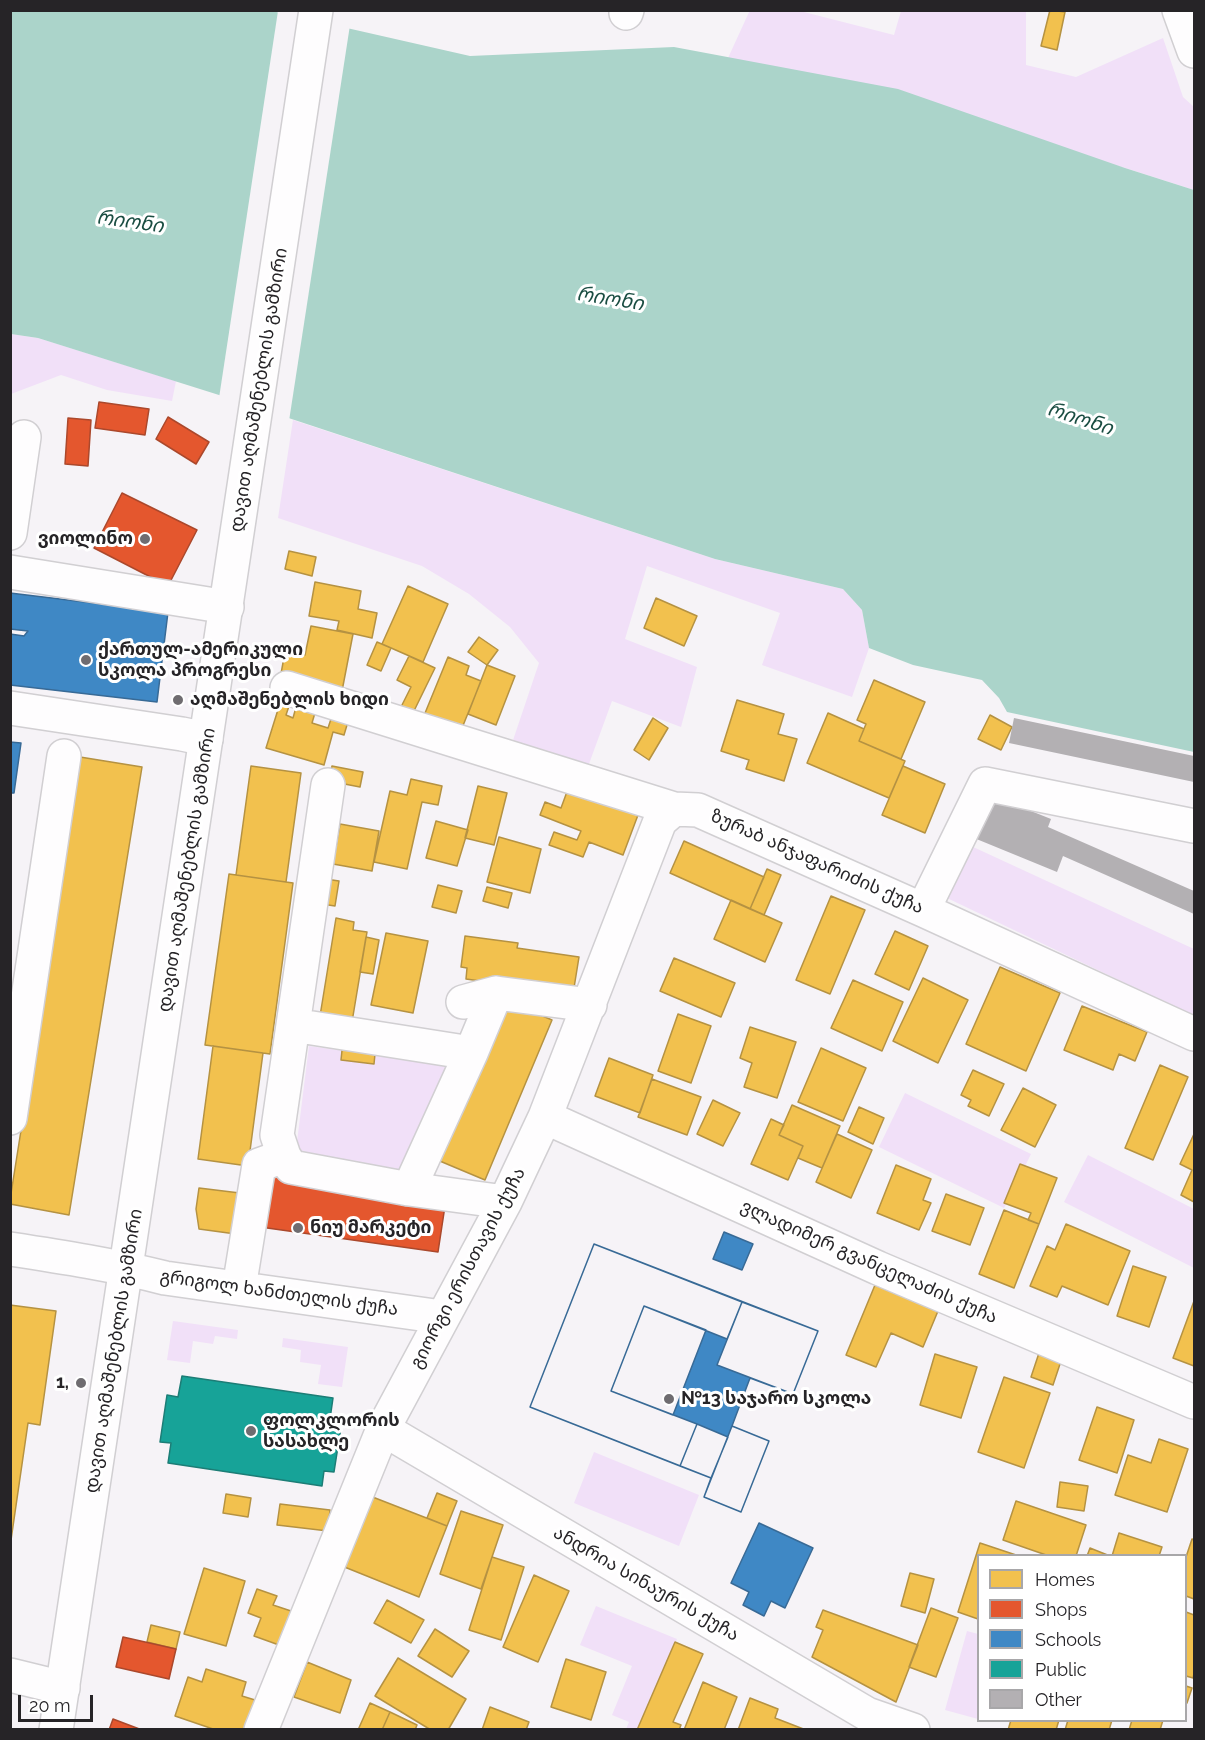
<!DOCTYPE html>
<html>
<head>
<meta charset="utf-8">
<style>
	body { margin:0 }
	#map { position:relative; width:1205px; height:1740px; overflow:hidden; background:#f6f3f7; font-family:Raleway,sans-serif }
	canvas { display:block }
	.frame { position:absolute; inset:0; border:12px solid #262427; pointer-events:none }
	.legend { position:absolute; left:977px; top:1554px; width:210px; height:168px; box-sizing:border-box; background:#fff; border:2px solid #a8a7a9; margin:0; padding:8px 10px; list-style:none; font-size:18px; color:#262427 }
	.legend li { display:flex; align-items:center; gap:12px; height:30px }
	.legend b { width:30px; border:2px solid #a8a7a9 }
	.scale { position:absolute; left:18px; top:1695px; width:75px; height:27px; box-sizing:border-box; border:3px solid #262427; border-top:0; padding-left:8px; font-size:18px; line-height:21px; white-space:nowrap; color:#262427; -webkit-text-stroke:4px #fff; paint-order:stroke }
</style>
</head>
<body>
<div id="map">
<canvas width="1205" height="1740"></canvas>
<div class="frame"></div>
<ul class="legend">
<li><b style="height:16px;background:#f2c14e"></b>Homes</li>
<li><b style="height:16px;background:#e4572e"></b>Shops</li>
<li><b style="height:16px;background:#3f88c5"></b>Schools</li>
<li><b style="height:16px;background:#17a398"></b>Public</li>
<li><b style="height:16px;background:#b3b0b3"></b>Other</li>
</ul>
<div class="scale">20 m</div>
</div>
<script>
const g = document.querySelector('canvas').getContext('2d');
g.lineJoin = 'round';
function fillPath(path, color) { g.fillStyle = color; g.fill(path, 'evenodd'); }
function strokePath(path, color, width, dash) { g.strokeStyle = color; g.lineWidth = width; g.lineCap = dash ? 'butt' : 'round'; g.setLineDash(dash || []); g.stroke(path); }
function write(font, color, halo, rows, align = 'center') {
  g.font = font + ' Raleway,"Noto Sans Georgian",sans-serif'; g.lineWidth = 6; g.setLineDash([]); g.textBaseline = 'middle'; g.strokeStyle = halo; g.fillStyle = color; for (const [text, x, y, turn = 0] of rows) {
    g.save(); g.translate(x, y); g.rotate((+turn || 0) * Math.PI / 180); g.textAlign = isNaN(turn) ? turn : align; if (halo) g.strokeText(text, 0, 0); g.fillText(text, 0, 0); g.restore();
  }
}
fillPath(new Path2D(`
	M750,10L800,11L894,35L901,11H1026V65L1076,77L1163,38L1183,97L1194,107V190L1125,168L728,58Z
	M11,334L38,338L176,381L172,401L107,390L61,375L11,394Z
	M293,420L715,559L843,589L862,610L869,648L852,697L762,665L780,613L647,566L625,639L697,667L681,727L612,701L582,783L507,758L539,663L510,627L469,594L422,566L278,518Z
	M971,846L1194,949V1016L947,898Z
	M309,1046L458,1066L407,1176L295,1158Z
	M905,1093L1031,1154L1004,1208L879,1147Z
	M1088,1155L1194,1209V1268L1064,1202Z
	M173,1321L238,1330L237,1339L215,1336L213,1344L193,1341L190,1363L167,1360Z
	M283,1338L348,1347L342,1387L318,1384L321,1365L300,1362L301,1350L282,1347Z
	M594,1452L699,1495L679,1546L574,1503Z
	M596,1606L677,1639L640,1729H626L629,1722L612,1715L632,1666L580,1645Z
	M967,1631L978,1634V1719L945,1710Z`), '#f1e0f8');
fillPath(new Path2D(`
	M11,11H272L470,56L674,47L898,89L1125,168L1194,190V752L1007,712L999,698L982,680L913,665L869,648L862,610L843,589L715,559L219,395L38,338L11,334Z`), '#abd4ca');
fillPath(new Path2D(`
	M285,10L350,25L289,421L219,398L278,11Z`), '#f6f3f7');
const homes = new Path2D(`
	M1050,10L1065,12L1057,50L1041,46Z
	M289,551L316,557L312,576L285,569Z
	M315,582L361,591L358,609L377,613L372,638L337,630L339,621L309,616Z
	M408,586L448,604L423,662L382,644Z
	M656,598L697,616L684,646L644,628Z
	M311,626L353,634L342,691L280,679L285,652L305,655Z
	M479,637L498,650L487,665L468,652Z
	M377,642L391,648L381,671L367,665Z
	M409,656L435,668L411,717L399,711L411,687L397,680Z
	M448,657L469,666L466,675L481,681L460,733L423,718Z
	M487,665L515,676L496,725L468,714Z
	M874,680L925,702L901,759L859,741L866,724L857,720Z
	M281,700L290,703L286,715L293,718L298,700L317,706L312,723L328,728L334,710L350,715L344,735L333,732L324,765L266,748Z
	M737,700L784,714L778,734L797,739L784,781L746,769L749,760L721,751Z
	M828,713L864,729L859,741L905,761L889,798L807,763Z
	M990,715L1012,727L1001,750L978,739Z
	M653,718L668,728L649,760L634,750Z
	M80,757L142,767L69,1215L10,1204V1200Z
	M251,766L301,773L286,882L236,875Z
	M332,766L363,772L360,787L329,781Z
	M903,766L945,784L925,833L882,815Z
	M411,779L442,786L438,805L422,802L407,869L374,862L390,791L407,795Z
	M478,786L507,793L494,845L465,838Z
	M568,789L638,815L623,855L589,842L583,857L549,845L554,832L577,840L581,831L540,815L545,802L561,808Z
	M436,821L468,830L457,866L426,858Z
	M340,824L379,831L372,871L333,864Z
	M499,837L541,849L530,893L487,882Z
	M684,841L764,877L750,909L670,873Z
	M767,869L781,875L764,915L750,909Z
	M229,874L293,883L270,1054L205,1045Z
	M319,878L339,881L335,906L315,903Z
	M438,885L462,891L456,913L432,907Z
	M487,887L512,893L508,908L483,901Z
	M831,896L865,910L830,994L796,980Z
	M731,900L782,923L765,962L714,939Z
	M336,918L354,922L353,930L367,932L352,1022L320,1016Z
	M895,931L928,946L909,990L875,974Z
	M386,933L428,941L413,1013L371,1005Z
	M465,936L518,943L517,948L579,957L573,994L466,979L467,968L461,967Z
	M366,937L379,940L373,974L360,972Z
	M674,958L735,983L721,1017L660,991Z
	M1000,967L1060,993L1026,1071L966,1044Z
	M923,978L968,1000L938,1063L893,1041Z
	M853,980L903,1002L882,1051L831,1028Z
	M503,999L552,1020L485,1180L435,1159Z
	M1082,1006L1147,1032L1135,1061L1119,1054L1113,1070L1064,1050Z
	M678,1014L711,1026L691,1083L658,1071Z
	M750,1027L796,1042L777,1098L744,1087L752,1063L740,1058Z
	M343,1041L376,1044L374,1064L341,1060Z
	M213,1046L263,1053L248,1166L198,1159Z
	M821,1048L866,1068L843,1121L798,1102Z
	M609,1058L653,1075L640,1113L595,1096Z
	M1160,1065L1188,1077L1153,1160L1125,1148Z
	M973,1070L1004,1084L989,1116L968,1106L971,1100L961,1095Z
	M652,1079L701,1097L687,1135L638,1117Z
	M1023,1088L1056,1105L1035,1147L1001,1130Z
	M713,1100L740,1113L723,1146L697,1134Z
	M792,1105L840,1126L822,1168L798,1158L803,1146L779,1135Z
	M859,1107L884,1118L873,1144L848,1132Z
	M771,1119L784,1125L779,1135L803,1146L788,1180L751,1164Z
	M837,1134L872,1150L851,1198L816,1182Z
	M1194,1134V1202L1181,1195L1192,1170L1180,1164Z
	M1020,1164L1057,1178L1039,1224L1028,1220L1031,1213L1004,1203Z
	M896,1165L931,1179L923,1200L931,1203L919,1230L877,1213Z
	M199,1188L248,1194L243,1235L199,1229L196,1209Z
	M946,1194L984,1208L970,1245L932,1231Z
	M1004,1210L1039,1224L1014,1288L979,1274Z
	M1066,1224L1130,1251L1108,1305L1062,1286L1057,1297L1030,1286L1047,1246L1055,1250Z
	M1133,1266L1166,1277L1149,1327L1117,1316Z
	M875,1285L938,1311L923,1347L891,1333L876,1367L846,1355Z
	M1194,1301V1366L1173,1358Z
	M10,1305L56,1311L40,1425L28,1423L10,1547Z
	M1040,1350L1062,1358L1053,1385L1031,1377Z
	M935,1354L977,1367L961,1418L920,1405Z
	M1004,1377L1050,1393L1024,1468L978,1452Z
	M1097,1407L1134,1420L1117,1473L1079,1460Z
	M1159,1439L1188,1449L1167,1512L1115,1495L1128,1455L1151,1463Z
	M1060,1482L1088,1486L1084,1511L1057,1507Z
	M437,1493L457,1501L447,1526L427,1518Z
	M226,1494L251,1498L248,1517L223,1513Z
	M370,1496L447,1526L419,1597L342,1566Z
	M1016,1501L1086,1525L1076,1556H1049L1003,1540Z
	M280,1504L330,1510L328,1531L277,1525Z
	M461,1511L503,1525L481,1589L440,1574Z
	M1119,1533L1162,1547L1159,1556H1112Z
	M1192,1539L1194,1540V1599L1186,1596V1557Z
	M980,1543L1019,1556H978V1619L958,1612Z
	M1090,1548L1110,1556H1087Z
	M492,1557L524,1567L501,1640L469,1630Z
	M204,1568L245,1581L226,1646L184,1634Z
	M910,1573L934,1579L925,1613L901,1606Z
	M534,1575L569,1591L538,1662L503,1647Z
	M257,1589L277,1596L273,1605L291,1611L279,1645L254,1636L261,1618L248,1613Z
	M387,1600L424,1620L411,1643L374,1623Z
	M931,1608L958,1618L936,1677L909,1667Z
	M823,1610L918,1645L896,1702L812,1657L823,1630L816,1627Z
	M1186,1612L1194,1615V1674L1193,1678L1186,1676Z
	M151,1625L180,1632L176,1649L147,1642Z
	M435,1629L469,1651L452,1677L418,1656Z
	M675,1642L703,1654L673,1722L681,1725L679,1730H637Z
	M398,1658L466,1699L448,1730H431L375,1696Z
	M566,1659L606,1672L591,1720L551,1707Z
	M307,1662L351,1680L340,1713L294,1697Z
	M206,1669L246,1682L242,1696L255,1700L245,1730H216L175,1716L188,1677L202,1682Z
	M703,1682L737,1697L724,1730H684Z
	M1186,1686L1192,1688L1187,1703L1186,1702Z
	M750,1698L778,1709L775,1718L806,1730H738Z
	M370,1703L390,1712L382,1730H358Z
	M490,1707L529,1722L526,1730H482Z
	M390,1712L417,1725L415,1730H382Z
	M1011,1720H1059L1056,1730H1008Z
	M1068,1720H1112L1109,1730H1065Z
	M1132,1720H1163L1160,1730H1129Z`);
fillPath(homes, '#f2c14e');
strokePath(homes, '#b59242', 1.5);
const shops = new Path2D(`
	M99,402L149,409L145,435L95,428Z
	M168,417L209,442L196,464L156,439Z
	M68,418L91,420L88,466L65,464Z
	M122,493L197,530L168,586L94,548Z
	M271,1174L445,1206L438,1252L253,1226Z
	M123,1637L176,1649L169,1679L116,1667Z
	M113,1719L142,1730H109Z`);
fillPath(shops, '#e4572e');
strokePath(shops, '#ab482c', 1.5);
const schools = new Path2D(`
	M10,593L168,612L157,702L10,685V634L24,636L28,631L10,629Z
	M10,742L21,743L14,793H10Z
	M724,1232L753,1244L742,1270L713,1259Z
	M594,1244L818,1331L793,1394L750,1378L732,1426L769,1441L741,1512L704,1497L711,1478L530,1407ZM644,1306L706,1330L673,1415L611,1391Z
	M594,1244L742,1302L727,1339L644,1306L611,1391L697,1424L680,1466L530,1407Z
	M742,1302L818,1331L793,1394L717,1365Z
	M697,1424L728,1437L711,1478L680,1466Z
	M732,1426L769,1441L741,1512L704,1497Z
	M759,1523L813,1548L785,1608L771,1601L764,1616L743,1605L749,1592L731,1583Z`);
fillPath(schools, '#3f88c5');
strokePath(schools, '#386a96', 1.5);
const public = new Path2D(`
	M182,1376L333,1398L330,1419L342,1421L334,1472L324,1471L322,1486L168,1463L171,1443L160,1442L167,1395L178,1397Z`);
fillPath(public, '#17a398');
strokePath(public, '#1c7d76', 1.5);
fillPath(new Path2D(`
	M1014,718L1194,756V782L1009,743Z
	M991,795L1051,819L1048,827L1194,891V914L1063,856L1057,872L974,838Z`), '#b3b0b3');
const minor = new Path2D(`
	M1179,10L1194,51
	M626,13L627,10
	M10,533L24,437
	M10,572L227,607
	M287,688L674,809L698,810L923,910L1194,1034
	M10,708L182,734L206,739
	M328,785L277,1135L284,1156L291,1167L409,1189L505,1202
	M923,910L985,784L1194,826
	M463,1002L496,993L590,1005
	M293,1025L471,1053L496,993
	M545,1117L878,1268L1194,1402
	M10,1118L64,756
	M409,1189L471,1053
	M10,1249C63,1257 114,1265 165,1278L442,1317
	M239,1288L259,1165L284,1156
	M383,1429L867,1714L913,1730
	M10,1675L63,1688
	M261,1730L383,1429L505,1202L545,1117L660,821L674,809`);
const major = new Path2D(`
	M56,1730L316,10`);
strokePath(minor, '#d1cfd2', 36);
strokePath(major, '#d1cfd2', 36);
strokePath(minor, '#fefdfe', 33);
strokePath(major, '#fefdfe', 33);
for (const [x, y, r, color] of [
	[145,539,6,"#6f6c70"],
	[86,660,6,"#6f6c70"],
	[178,700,6,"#6f6c70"],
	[298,1228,6,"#6f6c70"],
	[81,1383,6,"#6f6c70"],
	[669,1399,6,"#6f6c70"],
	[251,1431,6,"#6f6c70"]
]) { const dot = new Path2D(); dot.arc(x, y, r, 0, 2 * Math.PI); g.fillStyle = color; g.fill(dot); strokePath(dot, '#fff', 2); }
write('18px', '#262427', '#fff', [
	["დავით აღმაშენებლის გამზირი",259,390,-81],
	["ზურაბ ანჯაფარიძის ქუჩა",817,862,24],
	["დავით აღმაშენებლის გამზირი",187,870,-81],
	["ვლადიმერ გვანცელაძის ქუჩა",869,1262,24],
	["გიორგი ერისთავის ქუჩა",468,1268,-62],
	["გრიგოლ ხანძთელის ქუჩა",279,1293,8],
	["დავით აღმაშენებლის გამზირი",114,1351,-81],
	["ანდრია სინაურის ქუჩა",646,1584,30]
]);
write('bold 18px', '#262427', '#fff', [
	["ვიოლინო",133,539,"right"],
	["ქართულ-ამერიკული",98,650],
	["სკოლა პროგრესი",98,671],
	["აღმაშენებლის ხიდი",190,700],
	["ნიუ მარკეტი",310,1228],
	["1,",69,1383,"right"],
	["№13 საჯარო სკოლა",681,1399],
	["ფოლკლორის",263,1421],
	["სასახლე",263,1442]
], 'left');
write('italic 20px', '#1a4d42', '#fff', [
	["რიონი",130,222,8],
	["რიონი",610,299,9],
	["რიონი",1080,419,18]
]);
</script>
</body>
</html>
